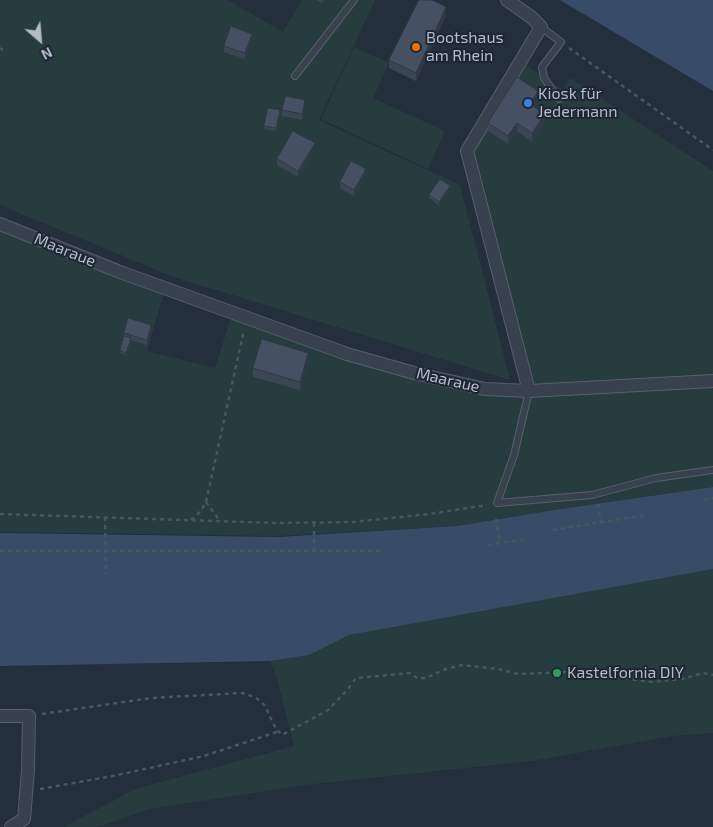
<!DOCTYPE html>
<html>
<head>
<meta charset="utf-8">
<style>
	body { margin:0 }
	#map { position:relative; width:713px; height:827px; overflow:hidden; background:#242f3e; font-family:"Exo 2",sans-serif }
	canvas { display:block }
	.north { position:absolute; left:15px; top:15px; width:50px; height:50px; -webkit-text-stroke:4px #1d2633; paint-order:stroke; rotate:153deg; font-size:14px; font-weight:700; line-height:20px; text-align:center; color:#b4bcc9 }
	.north::after { content:''; display:block; margin:auto; width:18px; height:22px; background:#b4bcc9; clip-path:polygon(50% 0,100% 100%,50% 72%,0 100%) }
</style>
</head>
<body>
<div id="map">
<canvas width="713" height="827"></canvas>
<div class="north">N</div>
</div>
<script>
const g = document.querySelector('canvas').getContext('2d');
g.lineJoin = 'round';
function fillPath(path, color) { g.fillStyle = color; g.fill(path, 'evenodd'); }
function strokePath(path, color, width, dash) { g.strokeStyle = color; g.lineWidth = width; g.lineCap = dash ? 'butt' : 'round'; g.setLineDash(dash || []); g.stroke(path); }
function write(font, color, halo, rows, align = 'center') {
  g.font = font + ' "Exo 2",sans-serif'; g.lineWidth = 4; g.setLineDash([]); g.textBaseline = 'middle'; g.strokeStyle = halo; g.fillStyle = color; for (const [text, x, y, turn = 0] of rows) {
    g.save(); g.translate(x, y); g.rotate((+turn || 0) * Math.PI / 180); g.textAlign = isNaN(turn) ? turn : align; if (halo) g.strokeText(text, 0, 0); g.fillText(text, 0, 0); g.restore();
  }
}
fillPath(new Path2D(`
	M0,0H228L283,32L302,0H375L319,120L460,185L510,380L174,277L0,205Z
	M354,47L389,63L373,98L445,131L428,169L321,119Z
	M526,65L563,90L570,78L713,171V378L531,387L473,152Z
	M0,230L164,292L147,351L215,368L232,314L347,354L485,389L713,381V487L554,510L457,526L278,536L0,532Z
	M713,569V733L672,736L532,761L304,785L150,809L98,827H64L135,789L294,746L277,678L270,661L309,655L349,635L390,626Z`), '#263c3f');
fillPath(new Path2D(`
	M560,0H713V91Z
	M713,487V569L349,635L309,655L270,661L0,666V533L279,537L457,526L554,510Z`), '#394c67');
const service = new Path2D(`
	M541,27L561,42L542,67L544,78L559,99
	M295,76L354,0
	M529,391L514,455L497,503L592,495L656,478L713,470`);
const minor = new Path2D(`
	M507,0L531,17L541,27L467,151L529,391
	M0,224L120,272L347,354L414,373L485,389L529,391L713,381
	M0,716H29L28,770L24,819L11,827`);
strokePath(service, '#565f6c', 8);
strokePath(minor, '#565f6c', 14);
strokePath(new Path2D(`
	M0,48L3,50
	M569,48L713,150
	M704,500L713,498
	M206,502L220,521
	M598,504L601,522
	M0,514L276,523L353,522L429,514L487,505
	M105,517L106,574
	M496,519L500,543
	M191,520L200,512L206,502L244,330
	M553,530L646,515
	M488,545L525,539
	M0,551H382
	M314,551V523
	M42,714L151,698L242,693C275,701 263,717 282,735L328,710L348,689L356,678L410,673L417,678H426L446,669L462,665L498,669L518,674L595,671L621,678L652,682L682,679L703,673L713,675
	M40,789L113,776L204,756L277,732`), '#44595c', 2.5, [4, 4]);
strokePath(service, '#38414e', 6);
strokePath(minor, '#38414e', 12);
fillPath(new Path2D(`
	M316,0H324L322,3Z
	M446,15L416,81L389,68V60Z
	M252,39L245,59L224,52V46Z
	M538,99L534,107L545,122L532,142L517,131L508,144L488,131V123Z
	M305,106L302,120L282,116V110Z
	M280,113L276,131L264,129V126Z
	M315,148L298,177L277,165V159Z
	M366,175L354,196L340,188V182Z
	M450,189L439,205L429,198V195Z
	M151,331L147,345L131,340L126,355L120,353L124,333Z
	M308,361L300,390L253,377V368Z`), '#3b4654');
fillPath(new Path2D(`
	M446,7V15L416,81V73Z
	M252,34V39L245,59V53Z
	M538,91V99L530,113V104Z
	M305,100V106L302,120V114Z
	M545,114V122L532,142V133Z
	M517,123V131L508,144V136Z
	M315,143V148L298,177V171Z
	M366,169V175L354,196V190Z
	M450,186V189L439,205V202Z
	M151,325V331L147,345V340Z
	M308,353V361L300,390V382Z`), '#303945');
const building = new Path2D(`
	M419,0H432L446,7L416,73L389,60Z
	M231,26L252,34L245,53L224,46Z
	M517,77L538,91L530,104L545,114L532,133L517,123L508,136L488,123Z
	M286,96L305,100L302,114L282,110Z
	M268,108L280,110L276,128L264,126Z
	M293,131L315,143L298,171L277,159Z
	M351,161L366,169L354,190L340,182Z
	M440,179L450,186L439,202L429,195Z
	M128,318L151,325L147,340L124,333Z
	M124,336L131,338L126,353L120,351Z
	M262,339L308,353L300,382L253,368Z`);
fillPath(building, '#455162');
strokePath(building, '#303945', 1);
for (const [x, y, r, color] of [
	[416,47,5,"#e8710a"],
	[528,103,5,"#3f7fe0"],
	[557,673,5,"#2e9e5b"]
]) { const dot = new Path2D(); dot.arc(x, y, r, 0, 2 * Math.PI); g.fillStyle = color; g.fill(dot); strokePath(dot, '#1d2633', 2); }
write('16px', '#b4bcc9', '#1d2633', [
	["Bootshaus",426,38],
	["am Rhein",426,56],
	["Kiosk für",538,94],
	["Jedermann",538,112],
	["Kastelfornia DIY",567,673]
], 'left');
write('16px', '#b4bcc9', '#1d2633', [
	["Maaraue",65,250,22],
	["Maaraue",448,380,13]
]);
</script>
</body>
</html>
